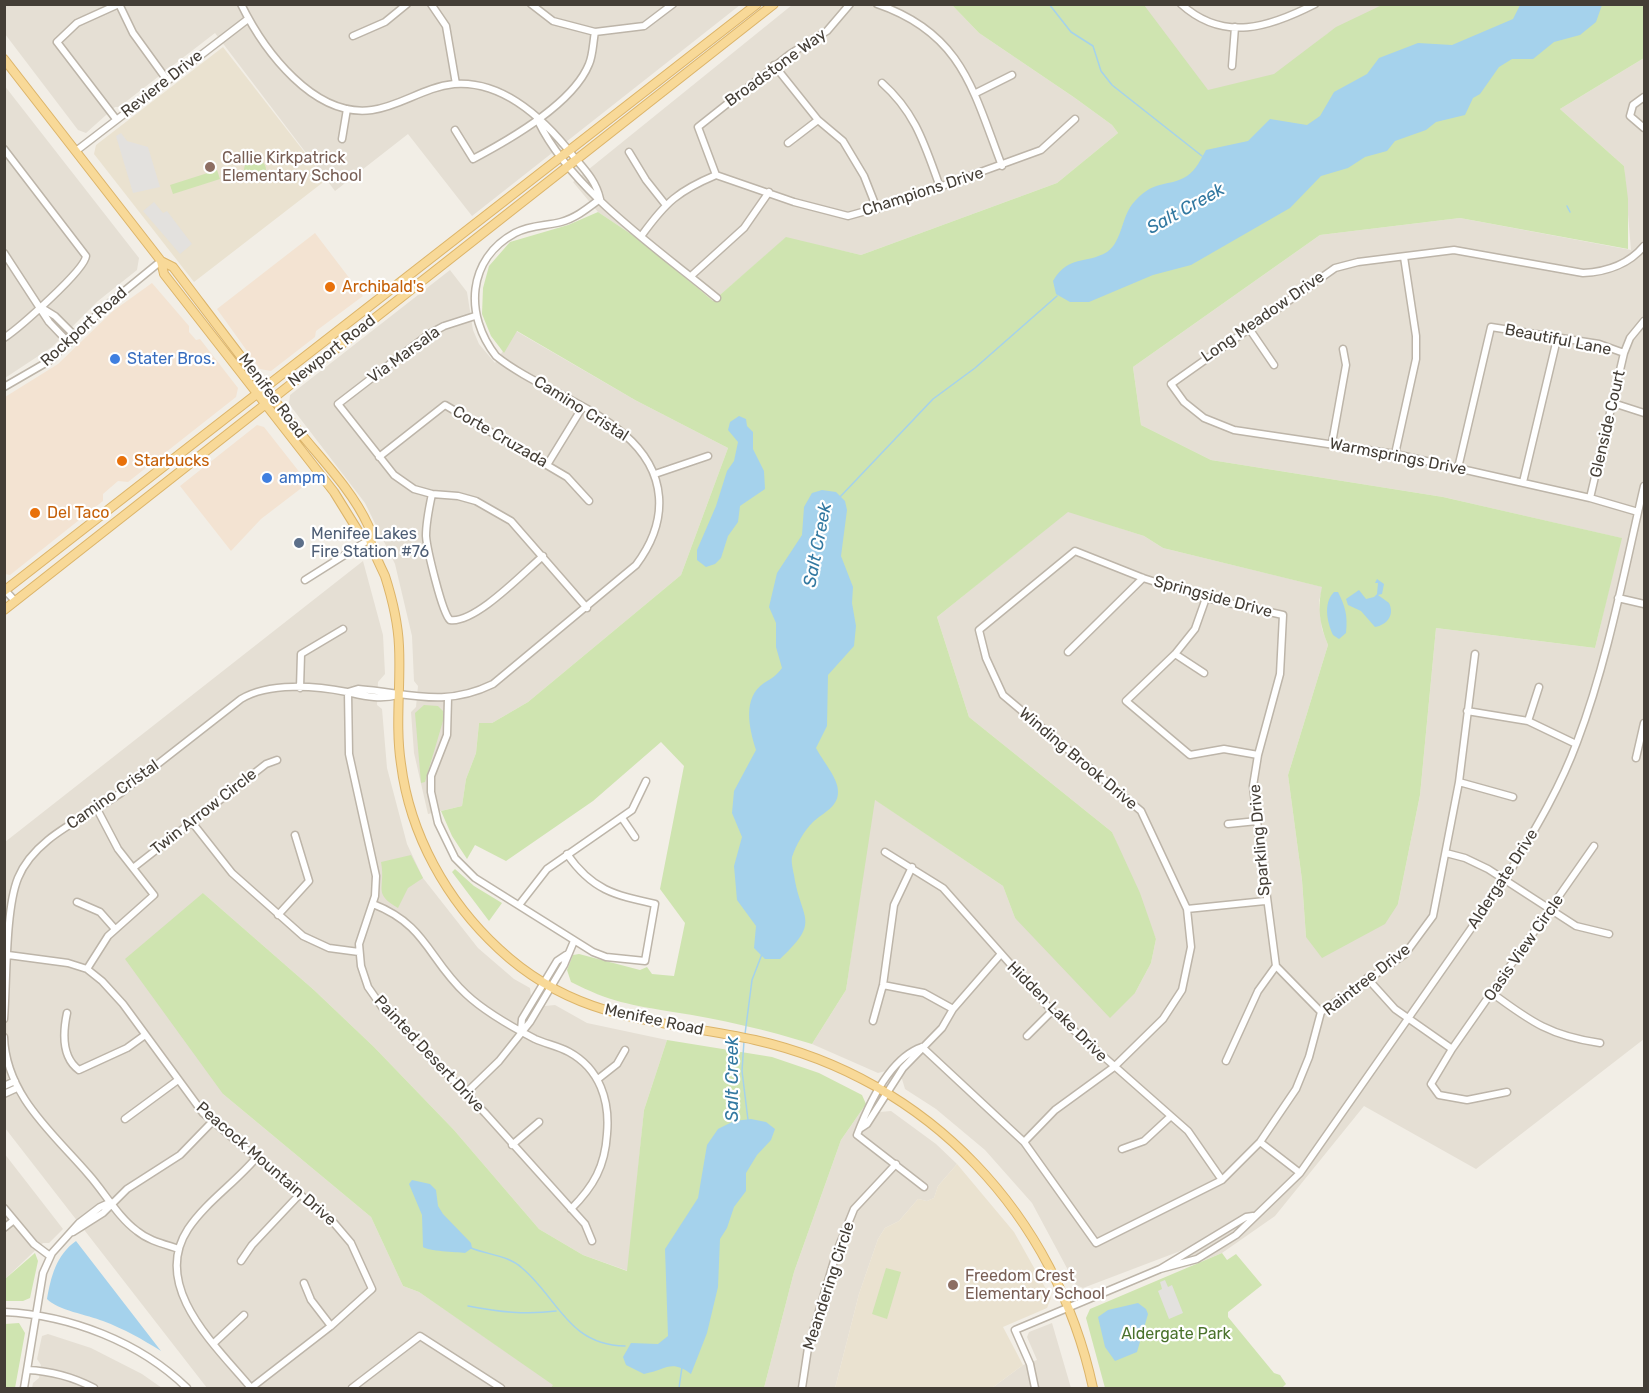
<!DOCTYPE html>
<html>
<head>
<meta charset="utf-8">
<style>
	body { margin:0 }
	#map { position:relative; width:1649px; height:1393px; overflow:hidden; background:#f2eee6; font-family:Rubik,sans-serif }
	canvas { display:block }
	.frame { position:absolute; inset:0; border:6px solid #443e36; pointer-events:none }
</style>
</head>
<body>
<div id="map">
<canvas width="1649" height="1393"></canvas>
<div class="frame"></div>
</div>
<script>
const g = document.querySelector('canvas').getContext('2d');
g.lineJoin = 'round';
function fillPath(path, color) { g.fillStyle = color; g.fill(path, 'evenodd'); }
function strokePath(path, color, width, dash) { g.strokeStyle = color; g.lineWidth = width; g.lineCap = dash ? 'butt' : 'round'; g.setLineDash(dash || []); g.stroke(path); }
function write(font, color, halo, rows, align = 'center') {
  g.font = font + ' Rubik,sans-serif'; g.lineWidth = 4.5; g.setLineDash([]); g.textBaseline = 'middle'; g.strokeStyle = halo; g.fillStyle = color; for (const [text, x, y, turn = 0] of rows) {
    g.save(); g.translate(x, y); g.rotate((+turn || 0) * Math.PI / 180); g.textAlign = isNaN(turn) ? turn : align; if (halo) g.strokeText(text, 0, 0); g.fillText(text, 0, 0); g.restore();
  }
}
fillPath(new Path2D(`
	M5,4L740,5L472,216L408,134L335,191L215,33L119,107H115L86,133L78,130L5,34Z
	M792,5H952L979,33L1075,98L1112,125L1118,133L1057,183L861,255L786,238L713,301L646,244L598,212L573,182Z
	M1142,5H1383L1327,34L1276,77L1205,94Z
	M1644,58V1039L1476,1169L1364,1106L1275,1216L1222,1253L1190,1266L1183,1250L1083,1288L1076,1285L1032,1203L985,1150L936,1109L905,1089L902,1079L886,1071L878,1073L812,1044L846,990L874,799L1003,886L1015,918L1135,993L1151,963L1156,939L1112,832L969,717L937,617L1068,511L1144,536L1163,548L1323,587L1319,601L1322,629L1328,645L1288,775L1302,880L1306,937L1398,904L1420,795L1436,628L1595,648L1621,538L1443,497L1211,460L1141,425L1133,367L1320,235L1460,218L1631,250L1624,166L1560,109Z
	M4,85L139,258L137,270L98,301L52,347L5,378Z
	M450,270L467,292L473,330L479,344L495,363L516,331L635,400L728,448L681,575L528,702L492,723H479L476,753L466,779L462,806L428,814L414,753L411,712L416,707L418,686L414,681L412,636L395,564L365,503L289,404L290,395Z
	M363,561L383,635L385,674L378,682L377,705L382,709L387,768L407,844L423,878L478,948L514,979L530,988L531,996L545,1006L555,1005L587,1023L667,1040L644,1110L628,1271L583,1255L539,1229L454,1130L374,1047L314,990L203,893L223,1094L371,1217L403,1286L419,1292L559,1388H207L5,1128V842Z
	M866,1104L880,1112L891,1111L936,1144L957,1164L938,1186L934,1198L927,1201L918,1199L899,1221L885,1228L878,1239L859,1294L835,1388H764L794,1272L841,1140Z
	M4,1153L63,1229L49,1243H43L5,1279Z
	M1052,1323L1071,1388H992L1023,1365L1037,1360L1027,1337L1029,1332Z
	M48,1334L91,1348L142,1374L162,1388H32L33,1383L39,1378L41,1365L37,1359L42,1336Z`), '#e5dfd4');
fillPath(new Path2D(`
	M315,233L363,296L316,331L315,337L271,371L260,369L217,309Z
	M152,283L189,326V332L196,340L200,339L238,388L236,397L128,482L118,481L103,494V501L10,575L5,574V397L58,364L113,311Z
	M257,425L264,427L308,483L261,519L231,551L180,486Z`), '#f3e3d2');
fillPath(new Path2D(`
	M223,47L326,180L194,282L94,154L96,145Z
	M957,1164L1014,1232L1051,1298L1047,1308L1003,1327L1023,1365L992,1388H835L859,1294L878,1239L885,1228L899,1221L918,1199L927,1201L934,1198L938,1186Z`), '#eae2d0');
fillPath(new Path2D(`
	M952,5H1144L1208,90L1274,74L1336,27L1382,5H1644V58L1560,109L1624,166L1628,199V249L1460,218L1320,235L1133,367L1141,425L1211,460L1443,497L1622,538L1595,648L1436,628L1420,795L1398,904L1385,924L1322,958L1306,937L1302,880L1288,775L1328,645C1320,626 1317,607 1322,587L1163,548L1144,536L1068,512L937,617L969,717L1112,832L1140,893L1156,939L1151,963L1135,993L1110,1018L1015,918L1003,886L875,800L846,990L812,1044C767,1030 720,1019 673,1012C631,1005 610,1002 571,982L567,970L573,955L579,954L640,970L647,967L652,974L674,976L685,923L660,889L684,766L661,742L593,801L506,861L475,845L467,859L452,836L441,811L462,806L466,779L476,753L479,723H492L528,702L681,575L728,448L635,400L517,331L504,353L491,336L482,314L483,288L489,266L510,242L568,225L598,212L646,244L713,301L786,237L861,255L1057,183L1118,133L1112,125L1075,98L979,33Z
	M244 170a11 11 0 1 1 22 0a11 11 0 1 1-22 0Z
	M217,170L220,179L173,194L170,185Z
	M424,705L438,706L443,711V721L425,782L421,783L415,713Z
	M411,855L423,878L408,888L398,908C372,893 386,889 381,862Z
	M455,869L474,886L502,903L489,921L452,872Z
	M203,893L314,990L374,1047L454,1130L539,1229L583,1255L627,1271L644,1110L667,1040L772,1057L819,1073L862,1095L866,1104L841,1140L794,1272L764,1388H551L553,1385L419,1292L403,1286L371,1217L223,1094L125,959Z
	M35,1253L38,1261L30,1298L23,1301H5V1279Z
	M1222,1253L1227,1260L1236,1254L1262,1285L1228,1312V1317L1274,1373L1280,1375L1286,1384L1282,1388H1105L1086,1318L1090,1309Z
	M886,1268L901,1272L887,1319L872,1314Z
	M19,1323L25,1333L15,1388H5V1324Z`), '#cfe4b0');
fillPath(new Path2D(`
	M121,133L127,141L148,147L160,187L133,193L116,136Z
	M154,202L163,213L167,211L192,244L180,254L143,211Z
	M1165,1280L1168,1287L1172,1285L1183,1313L1169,1319L1158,1291L1162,1289L1160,1282Z`), '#e3e1de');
fillPath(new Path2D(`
	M1520,5H1602L1596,22L1580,35L1554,42L1533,59H1512L1499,67L1480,94L1473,98L1465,115L1436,122L1426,130L1395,141L1387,151L1365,157L1348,168L1321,176L1290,208L1191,265L1153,275L1089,302H1070L1056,294L1053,281C1069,254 1085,265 1107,252C1123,241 1121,215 1135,201C1156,178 1168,188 1187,176C1196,170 1201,159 1206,150L1248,141L1270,119L1307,125L1320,116L1334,92L1367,74L1379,58L1418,43L1452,45L1513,19Z
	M739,416L746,419L747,426L753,432V449L764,471L765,489L740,506L738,522L728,536L721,558L715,564L706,567L697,560V550L716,506L727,471L734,461L738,442L728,430L730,422Z
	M822,490L836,492L845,501L847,510L841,556L853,587L852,603L856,626L854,646L828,675L827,726L816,748C822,760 839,779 838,792C838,807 824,812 813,822C804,831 796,845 792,857C791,862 793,870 794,875C801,921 822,920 780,959H765L754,948L756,926L737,900L734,866L742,837L732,813L734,791L756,750C749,728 742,698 764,683C772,678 776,676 782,668L776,647V623L769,607L777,573L802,535L804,507L812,493Z
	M1377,579L1384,584L1382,594L1378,595L1389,603C1395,615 1387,625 1375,627L1361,611L1348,605L1346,599L1359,590L1366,599L1374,597L1377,594L1378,583H1375Z
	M1334,592H1338C1345,606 1348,615 1346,633L1339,639L1333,635C1327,622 1323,603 1334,592Z
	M751,1119L766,1122L775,1129L771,1140L757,1155L746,1173V1191L734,1207L727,1228L720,1239L718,1287L707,1333L691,1374C671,1359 666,1370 644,1374L626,1365L623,1357L631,1343L658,1344L668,1336L665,1249L698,1198L707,1145L718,1129L734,1121Z
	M412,1180L430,1184L436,1190L438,1206L443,1214L471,1243L472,1248L465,1253C456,1252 428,1251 423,1247L422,1215L409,1184Z
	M76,1241L161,1351C142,1339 124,1329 103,1321C88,1315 57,1310 47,1299C51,1277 56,1255 76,1241Z
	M1138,1303L1146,1309L1148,1314L1137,1352L1115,1361L1105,1347L1098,1317L1108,1310Z`), '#a5d2ec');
strokePath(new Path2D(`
	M1049,4L1071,32L1093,46L1101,71L1112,85L1202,156
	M1567,206L1570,212
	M839,498L933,399L975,368L1057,296
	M745,1034L752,980L762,954
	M744,1041L742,1071L748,1120
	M471,1248C488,1255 508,1255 522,1268C558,1298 568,1345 625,1346
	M468,1306C499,1312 526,1315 556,1311
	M679,1388L682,1367`), '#a5d2ec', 1.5);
const minor = new Path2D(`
	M119,4L133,33L167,80
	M241,4C264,51 314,118 372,110C401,106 424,87 454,84C504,80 546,121 574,157C585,170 596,181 600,199
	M431,4L446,26L456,84
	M531,4L553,21L595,32L644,26L673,4
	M877,4C962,33 973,90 1002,166
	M1181,4C1224,43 1270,27 1315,4
	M353,36L385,22L407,4
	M774,65L818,120L843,141L864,176L877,209
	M1232,66L1235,27
	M882,83C916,113 925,146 940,187
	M976,93L1012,75
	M1644,97L1633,105L1630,116L1644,128
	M116,119L57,42L77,23L119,4
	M538,121C572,191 658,249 717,298
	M455,130L473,159C509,140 573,104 589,64C593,55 593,42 595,32
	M342,139L347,109
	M788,143L818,120
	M4,149L86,256C85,270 19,328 4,338
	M76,151L248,19
	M629,152L646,180L665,204
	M716,175L698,127L790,54L827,31L850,4
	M642,235C666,202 678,191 716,175L794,202L848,216L898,202L1041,150L1075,119
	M4,253L49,322L69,343
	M691,276L744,228L769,192
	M42,308L55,316L76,337
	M475,316L444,326L429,334L338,404L394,475L414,489L432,494L458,496L476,501L511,521L587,608
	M1248,327L1274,365
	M4,387L49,361L106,306L161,261
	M1613,403L1644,413
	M1332,443L1346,365L1343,349
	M1395,454L1416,359V336L1404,257
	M379,457L445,405L567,477L589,501
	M547,465L582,408
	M1458,468L1491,327L1599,344L1624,353
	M655,474L708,456
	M1523,482L1557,339
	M432,494C429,508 426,522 426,536C427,549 442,613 450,620C475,624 524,572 543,556
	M1590,498L1624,353L1630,338L1644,321
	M1638,512L1590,498L1395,454L1234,430L1204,418L1184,402L1171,384L1335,268L1358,262L1454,250L1583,273C1606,272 1629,264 1644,246
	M305,580L370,539
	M4,589L15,601
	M1206,598L1195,629L1175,654L1126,701L1190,755L1224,749L1258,755
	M1618,598L1644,604
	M1068,652L1143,578
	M1175,654L1204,673
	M300,688L301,654L343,629
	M348,692L358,689C409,693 444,708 493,684L636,565C651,545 661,523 659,497C653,420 548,398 496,356C464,315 467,259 515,233C530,225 545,226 561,222C576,218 588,208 600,199
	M348,692L349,754L376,876L375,896L359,944L361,966L368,987L382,1007L485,1113L585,1224L592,1241
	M448,698L447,735L431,776V792L438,823L455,858L475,878L593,952L606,957L645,961L655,904C614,895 592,890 567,854
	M1467,711L1528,721L1576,744
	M1528,721L1539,687
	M1636,758L1644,723
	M1459,782L1513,797
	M622,818L635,837
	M191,821L232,873L303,936L329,948L359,952
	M1228,824L1257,821
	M885,852L943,888L1052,1011L1188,1131L1222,1180
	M1446,853L1465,858L1488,869L1576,926L1609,934
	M133,868L266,764L277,760
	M77,902L100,912L115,929
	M373,904C427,925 428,959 466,994C485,1012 512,1027 535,1039C546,1044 558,1046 569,1052C600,1069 610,1101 607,1134C605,1166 594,1186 571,1209
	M519,905L547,869L632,810L646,781
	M1187,909L1265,901
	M278,915L309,881L295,835
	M8,955L68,963L87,969L102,981L123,1004L203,1113L334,1223L351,1243L372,1289L331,1326L251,1388
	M87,969L108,936L154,895L118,849L97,809
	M1367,978L1395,1009L1452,1049
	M883,985L924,993L953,1009
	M1492,993C1531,1022 1551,1036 1600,1043
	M67,1013C63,1032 61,1057 79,1070L127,1048L145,1035
	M4,1019C7,982 5,910 18,878C35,836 88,817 122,792C162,761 201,730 241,699C269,682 316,686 347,692C365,696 380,700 398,695
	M873,1021L883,985L894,905L912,867
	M521,1030L522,1019L557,961L566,955
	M1027,1036L1052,1011
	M4,1037C6,1096 54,1134 89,1175C105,1193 118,1217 137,1231C149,1241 164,1244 179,1249
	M922,1047L1024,1142L1096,1243L1222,1180L1260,1142L1296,1089L1309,1057L1321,1012L1405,954L1433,916L1459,782L1475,654
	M922,1047C889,1058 868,1106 857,1135L924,1187
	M1226,1061L1258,991L1276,966
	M598,1079L617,1064L625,1050
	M4,1086L15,1081
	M1507,1092L1467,1100L1439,1095L1431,1084L1452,1049L1594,846
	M466,1093L499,1061L530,1022L564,965L574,941
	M4,1094L17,1088
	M125,1119L178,1080
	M861,1128L867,1124L903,1068L942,1028L953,1009L1000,955
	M1024,1142L1055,1110L1114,1067L1163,1019L1182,990L1191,947L1187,909L1141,811L1003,695L986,658L979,630L1075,551L1143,578L1206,598L1283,615L1280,674L1258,755L1253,786L1257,821L1276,966L1321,1012
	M1260,1142L1300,1173
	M512,1145L539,1122
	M1122,1149L1144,1141L1171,1116
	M4,1208L34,1244L50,1256
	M4,1228L14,1220
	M73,1232L103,1213L127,1189L180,1155L212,1122
	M241,1261L252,1245L299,1195
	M1160,1269L1197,1259L1236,1235L1300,1173L1505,880C1531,836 1559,791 1577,742C1608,660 1624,572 1644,486
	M304,1283L311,1300L331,1326
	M4,1312C70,1315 140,1342 187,1388
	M214,1343L244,1315
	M27,1370C51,1371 73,1377 94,1388
	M24,1388L43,1273L52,1253L79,1223L100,1207L111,1202
	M251,1388C217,1347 150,1287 188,1229C206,1202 235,1183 256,1158
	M352,1388L420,1336L501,1388
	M802,1388L808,1348L837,1251L854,1209L896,1164
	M1035,1388L1030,1364L1015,1330L1160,1269L1246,1217L1253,1216`);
const major = new Path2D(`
	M4,59L161,261L164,274L334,492L360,534L370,539
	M161,261L173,267C214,321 255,376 297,429C321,459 352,490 368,525C374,538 367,526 370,540C373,552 380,565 385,576C392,598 398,623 399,646C401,685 395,725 401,764C410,835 447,901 499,949C577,1022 658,1019 755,1040C929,1079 1056,1216 1093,1388
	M4,591L757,4
	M4,610L774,4`);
strokePath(minor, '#bdb5a9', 9);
strokePath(major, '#dcb469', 10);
strokePath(minor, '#fff', 6);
strokePath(major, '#f8d998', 8);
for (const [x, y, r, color] of [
	[210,167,6,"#8d6e63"],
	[330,287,6,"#e8710a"],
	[115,359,6,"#3f7fe0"],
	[122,461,6,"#e8710a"],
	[267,478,6,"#3f7fe0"],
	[35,513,6,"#e8710a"],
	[299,543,6,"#5c6f8a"],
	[953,1285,6,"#8d6e63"]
]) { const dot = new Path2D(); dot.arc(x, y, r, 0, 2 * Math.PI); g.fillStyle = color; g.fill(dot); strokePath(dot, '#fff', 2); }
write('16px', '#443e36', '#fff', [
	["Broadstone Way",776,68,-36],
	["Reviere Drive",162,84,-38],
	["Champions Drive",923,192,-18],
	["Long Meadow Drive",1263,317,-35],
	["Rockport Road",84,327,-42],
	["Beautiful Lane",1558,340,11],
	["Newport Road",332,351,-38],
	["Via Marsala",404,355,-36],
	["Menifee Road",272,396,53],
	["Camino Cristal",581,409,32],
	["Glenside Court",1608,424,-77],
	["Corte Cruzada",500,437,30],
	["Warmsprings Drive",1398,457,11],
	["Springside Drive",1213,597,15],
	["Winding Brook Drive",1078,759,40],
	["Camino Cristal",113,795,-35],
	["Twin Arrow Circle",204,812,-38],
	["Sparkling Drive",1260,840,-95],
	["Aldergate Drive",1503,879,-57],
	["Oasis View Circle",1524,948,-55],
	["Raintree Drive",1367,980,-38],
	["Hidden Lake Drive",1057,1012,45],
	["Menifee Road",654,1020,12],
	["Painted Desert Drive",429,1054,47],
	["Peacock Mountain Drive",266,1164,41],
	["Meandering Circle",829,1286,-72]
]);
write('16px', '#785e54', '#fff', [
	["Callie Kirkpatrick",222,158],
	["Elementary School",222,176],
	["Freedom Crest",965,1276],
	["Elementary School",965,1294]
], 'left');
write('16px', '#c56008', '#fff', [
	["Archibald's",342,287],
	["Starbucks",134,461],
	["Del Taco",47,513]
], 'left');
write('16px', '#366cbe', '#fff', [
	["Stater Bros.",127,359],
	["ampm",279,478]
], 'left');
write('16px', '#4e5e75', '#fff', [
	["Menifee Lakes",311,534],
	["Fire Station #76",311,552]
], 'left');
write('16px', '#4a722c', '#fff', [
	["Aldergate Park",1176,1334]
]);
write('italic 18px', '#3379a1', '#fff', [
	["Salt Creek",1186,209,-29],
	["Salt Creek",818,545,-79],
	["Salt Creek",733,1079,-90]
]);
</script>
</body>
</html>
